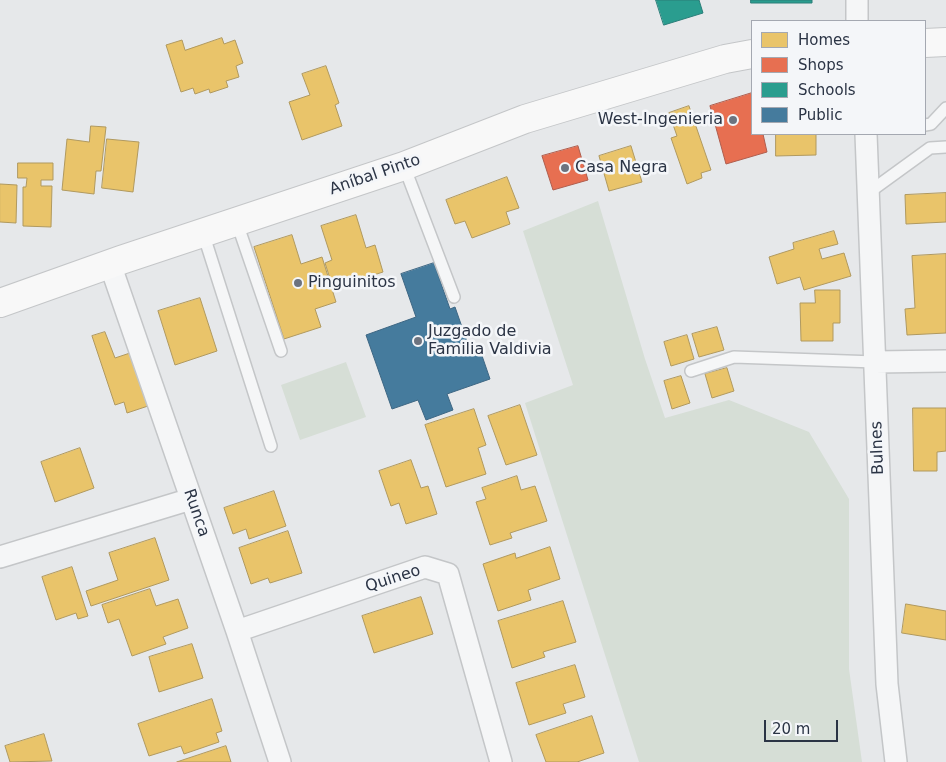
<!DOCTYPE html>
<html>
<head>
<meta charset="utf-8">
<style>
	body { margin:0 }
	#map { position:relative; width:946px; height:762px; overflow:hidden; background:#e6e8ea; font-family:"DejaVu Sans",sans-serif }
	canvas { display:block }
	.legend { position:absolute; left:751px; top:20px; width:175px; height:115px; box-sizing:border-box; background:#f4f6f9; border:1px solid #a4a8b1; margin:0; padding:6px 9px; list-style:none; font-size:15px; color:#2b3445 }
	.legend li { display:flex; align-items:center; gap:10px; height:25px }
	.legend b { width:25px; border:1px solid #a4a8b1 }
	.scale { position:absolute; left:764px; top:720px; width:74px; height:22px; box-sizing:border-box; border:2px solid #2b3445; border-top:0; padding-left:6px; font-size:15px; line-height:18px; white-space:nowrap; color:#2b3445; -webkit-text-stroke:4px #f4f6f9; paint-order:stroke }
</style>
</head>
<body>
<div id="map">
<canvas width="946" height="762"></canvas>
<ul class="legend">
<li><b style="height:14px;background:#e9c46a"></b>Homes</li>
<li><b style="height:14px;background:#e76f51"></b>Shops</li>
<li><b style="height:14px;background:#2a9d8f"></b>Schools</li>
<li><b style="height:14px;background:#457b9d"></b>Public</li>
</ul>
<div class="scale">20 m</div>
</div>
<script>
const g = document.querySelector('canvas').getContext('2d');
g.lineJoin = 'round';
function fillPath(path, color) { g.fillStyle = color; g.fill(path, 'evenodd'); }
function strokePath(path, color, width, dash) { g.strokeStyle = color; g.lineWidth = width; g.lineCap = dash ? 'butt' : 'round'; g.setLineDash(dash || []); g.stroke(path); }
function write(font, color, halo, rows, align = 'center') {
  g.font = font + ' "DejaVu Sans",sans-serif'; g.lineWidth = 5; g.setLineDash([]); g.textBaseline = 'middle'; g.strokeStyle = halo; g.fillStyle = color; for (const [text, x, y, turn = 0] of rows) {
    g.save(); g.translate(x, y); g.rotate((+turn || 0) * Math.PI / 180); g.textAlign = isNaN(turn) ? turn : align; if (halo) g.strokeText(text, 0, 0); g.fillText(text, 0, 0); g.restore();
  }
}
fillPath(new Path2D(`
	M598,201L645,359L665,418L729,400L809,432L849,499V669L862,762H639L525,403L573,385L523,231Z
	M346,362L366,417L300,440L281,385Z`), '#d6ded6');
const homes = new Path2D(`
	M222,38L224,44L235,40L243,63L236,66L239,77L226,81L228,87L210,93L209,89L195,94L193,88L181,92L166,45L182,40L185,50Z
	M326,66L339,103L335,105L342,126L302,140L289,102L310,95L302,74Z
	M689,106L711,170L701,173L702,178L687,184L671,138L677,136L669,113Z
	M91,126L106,127L101,171H96L94,194L62,190L67,139L89,142Z
	M776,134H816V155L776,156Z
	M107,139L139,142L133,192L102,188Z
	M631,146L642,182L609,191L599,156Z
	M18,163H53V180H41V186H52L51,227L23,226V187H26L27,178H18Z
	M507,177L519,208L506,212L510,224L472,238L465,221L455,224L446,200Z
	M0,184L17,185L16,223L0,222Z
	M946,193V222L906,224L905,195Z
	M356,215L366,248L375,245L383,272L333,288L325,263L332,260L321,226Z
	M834,231L838,244L819,249L822,259L844,253L851,276L804,290L800,277L777,284L769,257L794,249L793,243Z
	M292,235L301,264L322,257L336,302L315,309L321,327L284,339L254,247Z
	M946,254V333L907,335L905,309L915,308L912,256Z
	M815,290H840V323H833V341H801L800,303H815Z
	M200,298L217,351L175,365L158,311Z
	M717,327L724,350L699,357L692,334Z
	M105,332L115,358L130,353L148,406L127,413L124,402L115,405L92,336Z
	M687,335L694,359L671,366L664,342Z
	M727,368L734,391L712,398L705,374Z
	M681,376L690,403L672,409L664,381Z
	M520,405L537,455L506,465L488,416Z
	M913,408H946V451L937,452V471H914Z
	M474,409L486,445L478,448L486,474L446,487L425,425Z
	M80,448L94,488L55,502L41,462Z
	M411,460L421,488L428,486L437,514L406,524L399,503L391,506L379,471Z
	M517,476L521,490L535,486L547,521L510,533L512,538L490,545L476,502L486,499L482,488Z
	M274,491L286,526L249,539L246,529L233,534L224,508Z
	M288,531L302,573L270,583L268,578L251,584L239,548Z
	M155,538L169,580L91,606L86,591L118,580L109,553Z
	M550,547L560,579L528,590L531,600L498,611L483,564L515,553L516,558Z
	M72,567L88,616L78,619L76,613L56,620L42,577Z
	M150,589L156,606L178,599L188,628L163,637L166,644L132,656L119,619L108,623L102,605Z
	M421,597L433,634L374,653L362,616Z
	M563,601L576,642L543,652L545,657L512,668L498,621Z
	M906,604L946,611V640L902,633Z
	M192,644L203,678L159,692L149,657Z
	M575,665L585,697L563,704L566,713L529,725L516,683Z
	M212,699L222,731L216,733L219,742L184,754L181,746L149,756L138,724Z
	M592,716L604,753L577,762H546L536,735Z
	M44,734L52,761L10,762L5,746Z
	M226,746L231,762H177Z`);
fillPath(homes, '#e9c46a');
strokePath(homes, '#b0995f', 1);
const shops = new Path2D(`
	M752,93V134H763L767,152L726,164L710,106Z
	M578,146L588,180L553,190L542,156Z`);
fillPath(shops, '#e76f51');
strokePath(shops, '#af5d4d', 1);
const schools = new Path2D(`
	M656,0H699L703,13L664,25Z
	M751,0H812V3H751Z`);
fillPath(schools, '#2a9d8f');
strokePath(schools, '#2a7e79', 1);
const public = new Path2D(`
	M434,263L450,309L455,307L470,350L479,347L490,379L447,394L453,410L426,420L418,400L392,409L366,335L416,317L401,274Z`);
fillPath(public, '#457b9d');
strokePath(public, '#3d6683', 1);
const lane = new Path2D(`
	M925,125L931,124L946,108
	M404,166L454,297
	M868,193L930,148L946,147
	M237,223L281,351
	M203,233L271,446
	M691,371L734,357L875,362`);
const street = new Path2D(`
	M857,0V21
	M866,134L887,684L896,762
	M110,264L237,631L280,762
	M875,362L946,361
	M0,557L191,499
	M237,631L425,567L448,574L501,762`);
const secondary = new Path2D(`
	M925,43L946,42
	M0,303L121,260L404,166L525,119L725,59L752,54`);
strokePath(lane, '#c4c6c8', 14);
strokePath(street, '#c4c6c8', 24);
strokePath(secondary, '#c4c6c8', 30);
strokePath(lane, '#f5f6f7', 11);
strokePath(street, '#f5f6f7', 21);
strokePath(secondary, '#f8f8f8', 28);
for (const [x, y, r, color] of [
	[733,120,5,"#6c737f"],
	[565,168,5,"#6c737f"],
	[298,283,5,"#6c737f"],
	[418,341,5,"#6c737f"]
]) { const dot = new Path2D(); dot.arc(x, y, r, 0, 2 * Math.PI); g.fillStyle = color; g.fill(dot); strokePath(dot, '#f4f6f9', 2); }
write('16px', '#2b3445', '#f4f6f9', [
	["West-Ingenieria",723,120,"right"],
	["Casa Negra",575,168],
	["Pinguinitos",308,283],
	["Juzgado de",428,332],
	["Familia Valdivia",428,350]
], 'left');
write('16px', '#2b3445', '#f4f6f9', [
	["Aníbal Pinto",375,175,-19],
	["Bulnes",878,448,-92],
	["Runca",196,513,71],
	["Quineo",393,579,-18]
]);
</script>
</body>
</html>
